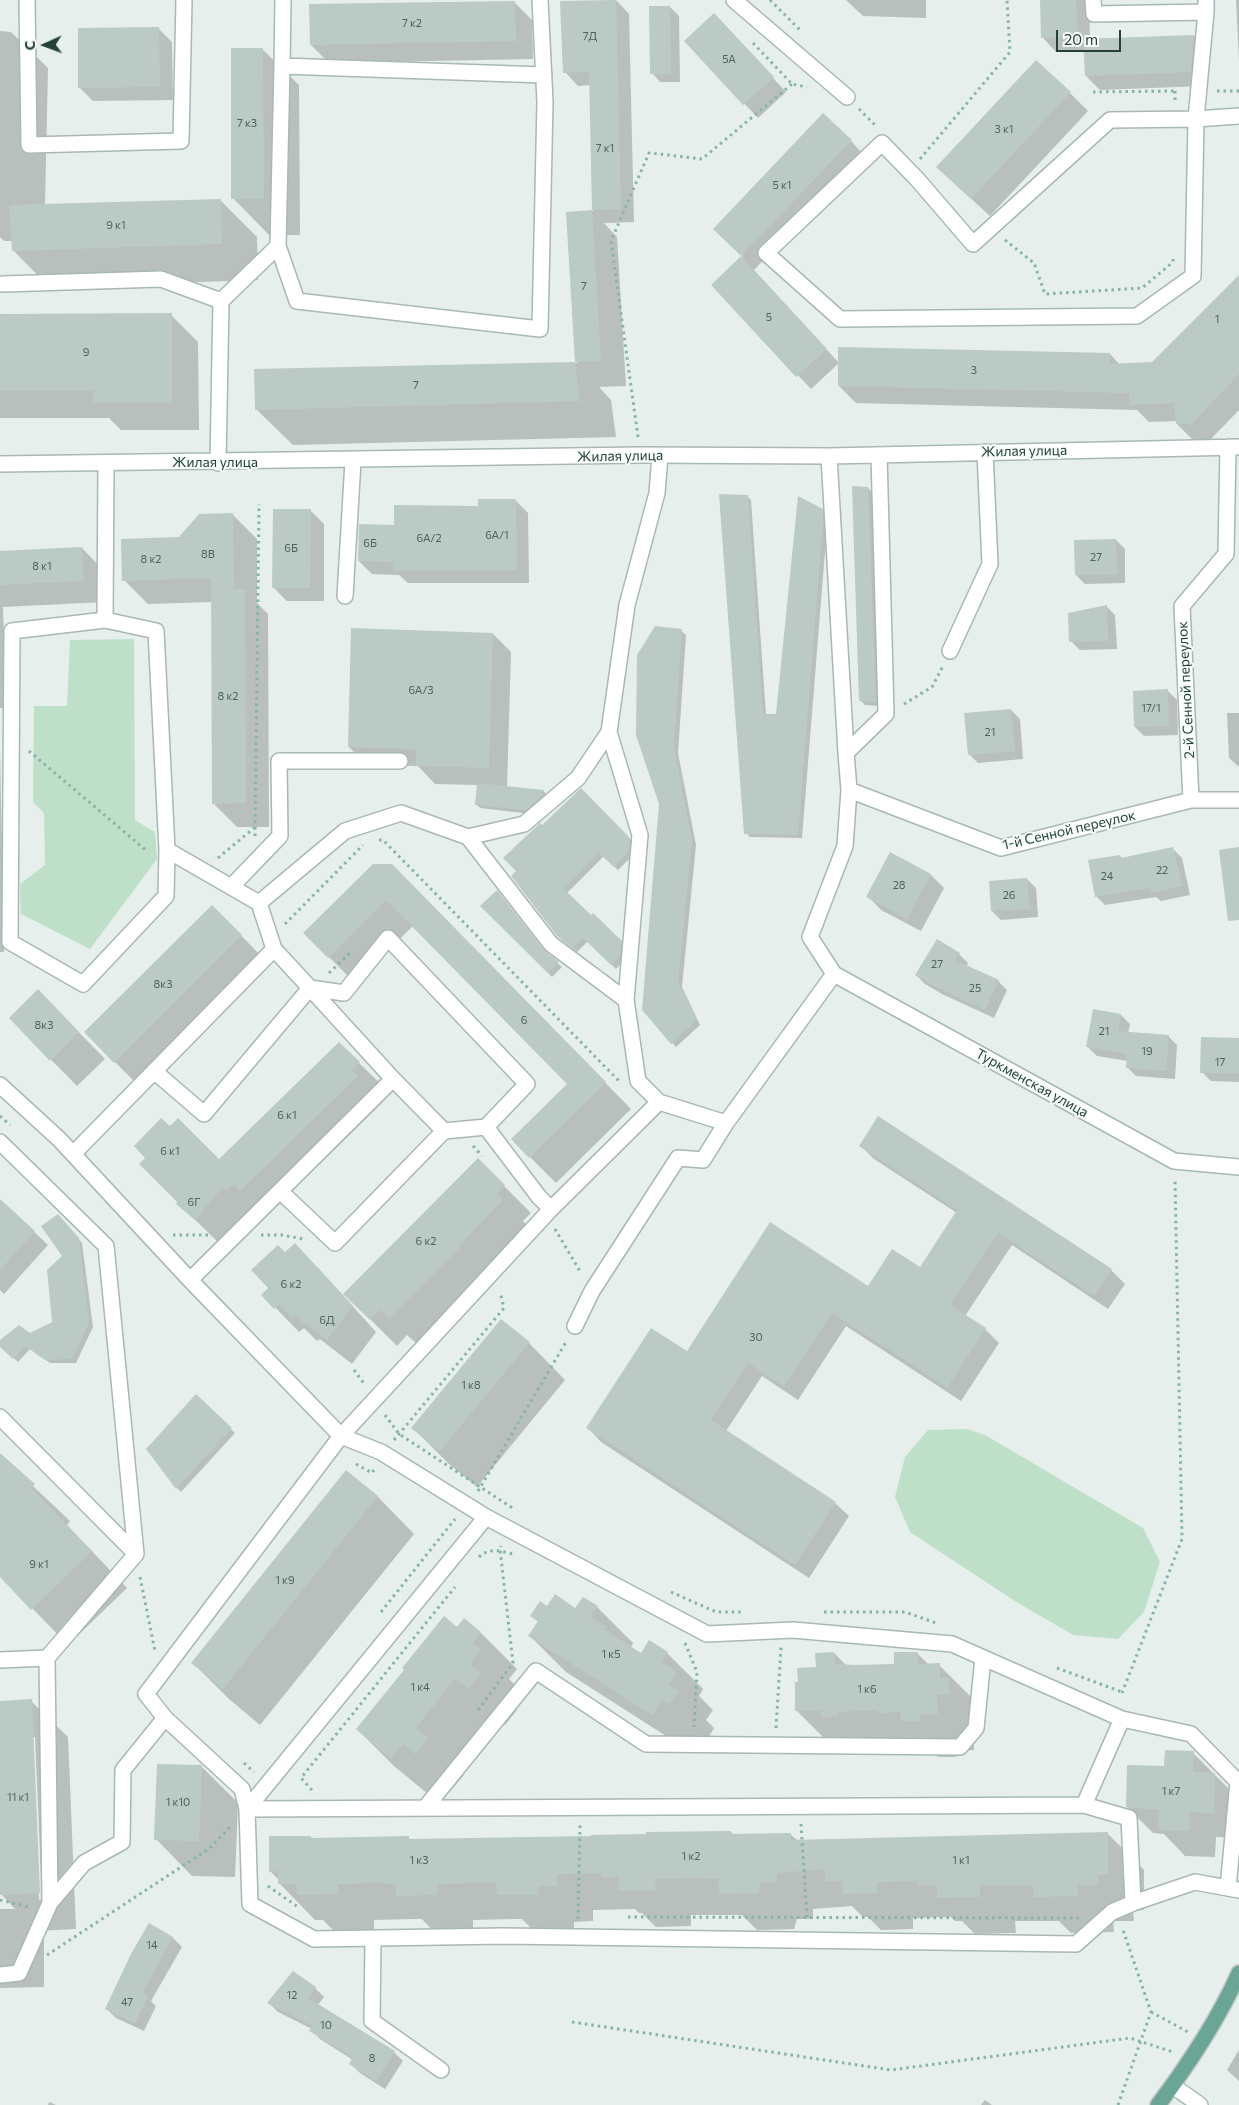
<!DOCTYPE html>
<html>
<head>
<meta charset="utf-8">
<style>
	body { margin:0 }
	#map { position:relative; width:1239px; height:2105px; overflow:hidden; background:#e6efeb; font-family:Commissioner,sans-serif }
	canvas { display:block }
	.north { position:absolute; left:20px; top:20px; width:50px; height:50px; -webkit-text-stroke:4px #f7fbf9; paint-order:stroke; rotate:268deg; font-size:14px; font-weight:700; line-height:20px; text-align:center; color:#24423a }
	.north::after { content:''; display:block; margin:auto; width:18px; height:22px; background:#24423a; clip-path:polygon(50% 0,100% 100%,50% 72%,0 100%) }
	.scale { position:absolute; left:1056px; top:30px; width:65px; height:22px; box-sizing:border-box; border:2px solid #24423a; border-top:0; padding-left:6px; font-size:15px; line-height:18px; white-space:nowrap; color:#24423a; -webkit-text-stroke:4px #f7fbf9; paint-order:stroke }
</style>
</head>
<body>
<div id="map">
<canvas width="1239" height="2105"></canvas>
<div class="north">С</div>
<div class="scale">20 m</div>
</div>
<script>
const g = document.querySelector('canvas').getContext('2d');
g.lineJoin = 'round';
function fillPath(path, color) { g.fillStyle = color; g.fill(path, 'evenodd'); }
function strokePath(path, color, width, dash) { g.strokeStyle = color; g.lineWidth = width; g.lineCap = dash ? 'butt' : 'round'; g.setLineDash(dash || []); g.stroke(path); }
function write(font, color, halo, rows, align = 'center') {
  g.font = font + ' Commissioner,sans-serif'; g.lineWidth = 4; g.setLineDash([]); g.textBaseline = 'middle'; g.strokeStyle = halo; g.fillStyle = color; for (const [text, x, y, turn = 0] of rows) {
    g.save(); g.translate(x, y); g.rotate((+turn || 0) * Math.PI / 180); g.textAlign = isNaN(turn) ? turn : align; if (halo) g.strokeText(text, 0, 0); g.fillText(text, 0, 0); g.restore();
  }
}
fillPath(new Path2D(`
	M134,639L135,820L155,832L157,859L90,949L21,914L20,884L45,865L44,813L33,802L34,706H67L70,640Z
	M967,1429L985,1435L1143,1528L1160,1562L1144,1612L1118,1639L1073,1635L1018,1603L910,1532L895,1497L905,1457L928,1430Z`), '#bfe0c8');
fillPath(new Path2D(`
	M616,0L629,14L634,222L604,223L617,237L626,386L599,387L611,400L616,437L293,445L256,409L255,370L577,363L568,213L593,211L591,85L578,86L565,72Z
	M846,0H926V18L863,16Z
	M1041,0H1089L1090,40L1194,36L1207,50L1204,86L1100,90L1086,76L1085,50L1056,52L1043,38Z
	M1236,0H1239V62Z
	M514,2L532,20L533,59L329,63L311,45Z
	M670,7L679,16L680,82H660L652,73Z
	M158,28L172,42L173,100L93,101L80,88Z
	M727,28L786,92L758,118L685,41Z
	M0,31L11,32L48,68L45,206L220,200L257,237L258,280L49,287L13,250L12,241H4L0,237Z
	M262,49L299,85L300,235H269L233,198Z
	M1070,93L1088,111L990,216L956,185Z
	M851,141L864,155L754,270L839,363L1110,354L1120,365L1152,363L1239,277V410L1209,441H1194L1177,424V421L1149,422L1137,410L856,403L839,386V363L811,389L713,285L743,256L715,229Z
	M0,315H171L198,342L199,430H121L109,418H0Z
	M868,488L872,492L879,706L865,705L861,701Z
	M747,496L751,500L766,715H777L822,510L826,514L827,527L802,838L750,837L746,833Z
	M515,500L528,513L529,583H408L399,575L372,574L359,561L395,526Z
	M310,510L324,524V601H287L273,587Z
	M232,514L257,539V603L268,614L269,827H237L213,803L212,602L148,604L124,580L179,538Z
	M1116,540L1125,549V583L1085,584L1076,575Z
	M82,548L103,570L105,602L3,607L6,708H0V552Z
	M1107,607L1115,615L1117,649L1080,650L1071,641Z
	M681,631L686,635L678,753L696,845L682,987L700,1025L676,1047L643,1010L660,804Z
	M493,634L511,652L507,787L543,791L548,795L531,814L480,808L476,804L478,785L435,784L418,766L367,765L349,747Z
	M1168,691L1177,700L1178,735L1144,736L1135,727Z
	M1011,710L1020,719L1023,759L978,763L969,754Z
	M1227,713H1239V767L1229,758Z
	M0,748L4,952H0Z
	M581,790L634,843L633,855L618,870L604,856L567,893L591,917L593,914L625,946L624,961L616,969L588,941L577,952L563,941L518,871L505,858L541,824L543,826Z
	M1173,849L1182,858L1190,895L1161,901L1156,897L1105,905L1096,896L1120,856L1123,859Z
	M373,865L418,892L631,1109L556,1183L513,1140L569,1084L413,926L355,983L305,933Z
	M931,875L944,888L921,931L881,910L868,896Z
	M1027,879L1036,888L1038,917L1001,920L992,911Z
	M212,906L267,962L141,1088L85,1032Z
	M482,906L545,953L562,967L552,977Z
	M959,954L968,963L966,967L998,981L1007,990L994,1018L942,994L925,984L916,975Z
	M1121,1015L1130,1024L1128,1033L1168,1036L1177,1045L1175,1079L1136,1076L1127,1067L1128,1061L1097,1056L1088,1047Z
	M64,1017L105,1059L77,1086L10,1018Z
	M1239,1039V1082L1211,1081L1202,1072Z
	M359,1063L385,1088L377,1096L383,1102L267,1215L260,1209L221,1245L178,1203L170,1128L219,1161Z
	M879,1118L1111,1270L1125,1284L1108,1309L1012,1245L965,1316L985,1329L999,1343L961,1401L846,1326L798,1400L762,1376L726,1431L835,1503L849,1516L809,1578L601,1442L588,1428L687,1353L921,1269L957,1213L874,1159L861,1146Z
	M478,1160L531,1213L523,1221L529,1227L486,1273L416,1343L407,1335L397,1346L345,1294Z
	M0,1200L48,1245L4,1294L0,1290Z
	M62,1220L82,1243L93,1327L76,1363H50L30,1349L18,1362L0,1345V1341L30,1335L53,1323L64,1256Z
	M285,1254L319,1269L376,1332L352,1364L320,1339L317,1341L304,1328L299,1332L263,1295L270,1288Z
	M502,1320L529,1343L565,1380L477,1487L449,1464L413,1428Z
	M196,1396L235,1433L181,1492L177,1488Z
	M0,1455L70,1521L67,1525L127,1588L68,1645L0,1575Z
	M346,1472L378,1497L414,1534L260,1725L229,1699L193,1663Z
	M597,1607L633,1643L631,1647L641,1654L667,1653L703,1689L699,1696L713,1710L706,1720L714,1728L707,1740L698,1735L688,1750L566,1672L530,1636L538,1622L532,1616L547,1608L576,1609Z
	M464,1620L481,1633L517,1669L509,1679L517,1687L507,1700L517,1710L505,1725L492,1714L453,1764L464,1775L452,1789L440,1779L428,1794L394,1766L357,1729Z
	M834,1653L846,1665H895L917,1653L929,1665H939L975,1701L976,1706L985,1716V1730L973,1731L974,1750L956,1751V1757H938L930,1748L833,1747L797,1711L817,1668Z
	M31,1701L68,1737L76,1929L36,1931L44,1939V1987L0,1988V1909H15L1,1894L0,1702ZM32,1737H35L42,1899L39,1900Z
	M1193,1753L1239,1799V1838L1216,1837L1215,1857L1185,1856L1164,1834L1153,1833L1127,1807L1166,1768Z
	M201,1766L238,1803L235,1877L192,1876L156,1839Z
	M731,1832L734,1835L790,1834L798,1841L1107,1833L1144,1870V1910L1133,1911L1134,1921H1113L1114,1932L1071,1933L1059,1921H1015L1016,1933L975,1934L962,1921H955L951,1917L913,1918V1929L881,1930L868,1917H863L852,1906L813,1909V1919H797L794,1929L757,1930L742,1915H691V1926L656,1927L642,1913H639L635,1909L593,1910V1921L574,1922V1930L534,1931L522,1919H513L473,1920V1931L434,1932L422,1919H414L374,1920V1930L334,1931L323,1920H315L279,1883V1880L270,1871L311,1837L313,1839L408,1837L411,1840L592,1838Z
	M149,1924L173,1938L182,1947L151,2001L156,2006L144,2031L116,2018L107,2009Z
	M315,1988L324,1997L317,2006L394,2052L403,2061L385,2089L360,2073L351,2064L353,2060L320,2039L311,2030L312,2029L278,2012L269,2003Z
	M1239,2050V2081L1227,2070Z
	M985,2100L992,2105H981Z
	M49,2102L56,2105H48Z`), '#0003');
fillPath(new Path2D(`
	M616,0L621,209L592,210L589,72L563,73L560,1Z
	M1040,0H1076L1078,37L1041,38Z
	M515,1L516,41L310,45L309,4Z
	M649,6H670L671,74H650Z
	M714,13L774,77L743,105L684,41Z
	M159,27L160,87L78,88V28Z
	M1194,35L1191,72L1085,76L1083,39Z
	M231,48H263L264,199H231Z
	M1036,60L1071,92L971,199L936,167Z
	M823,113L852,140L741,256L713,229Z
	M221,199L222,244L12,251L9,205Z
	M592,210L601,361L575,362L566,212Z
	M741,256L827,349L796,377L711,285Z
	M1239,275V374L1192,424H1176L1174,403L1130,405L1129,393L838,386V347L1110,353V364L1152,362Z
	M172,313V403H93V391H0V314Z
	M575,362L580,401L255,410L254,369Z
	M852,486L868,487L876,702L859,701Z
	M719,494L748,495L763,714H776L798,496L823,509V522L798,835L744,834Z
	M478,499H516L517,570L393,571V562L358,561L359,524L394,525V505L478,506Z
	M273,509H311L310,588H272Z
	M233,513L234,589H245L246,803L212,804L211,578L122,581L121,539L179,537L199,514Z
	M1116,539L1117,575H1075L1074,540Z
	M82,547L84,581L0,585V551Z
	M1107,605L1108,641L1069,642L1068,613Z
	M655,626L682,629L674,748L692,840L678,982L697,1020L671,1044L642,1010L659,804L636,735L637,655Z
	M351,628L493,633L489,768L416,766V749L348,747Z
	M1168,689L1169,726L1134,727L1133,691Z
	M1011,709L1015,751L968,755L964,713Z
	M477,783L544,790L543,795L526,810L475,805Z
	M581,788L630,838L629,851L614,867L599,853L564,889L591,915L593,913L622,941L620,956L611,965L583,938L572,948L558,937L511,876L516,871L503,858L541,822L540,827Z
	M1173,847L1182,886L1151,893L1150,888L1095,897L1088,860L1120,855L1121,858Z
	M1239,847V920L1228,921L1219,850Z
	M890,852L931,874L907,919L866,897Z
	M373,864H392L606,1082L529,1158L511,1139L567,1084L386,900L328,958L303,933Z
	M1027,878L1030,909L991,911L989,881Z
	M497,890L544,950L559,962L548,973L480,906Z
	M212,905L242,935L114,1063L84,1032Z
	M937,939L960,953L955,960L999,980L985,1010L932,985L915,975Z
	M38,989L79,1032L50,1061L9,1018Z
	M1093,1009L1121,1014L1118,1031L1169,1035L1166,1071L1126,1068L1127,1054L1086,1047Z
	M1201,1037L1239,1038V1073H1200Z
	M339,1042L360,1062L352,1070L358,1076L240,1191L234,1184L227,1191L223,1187L195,1220L176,1204L177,1202L139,1164L145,1158L134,1146L161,1118L170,1126L178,1118L219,1159Z
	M878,1116L1112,1269L1094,1296L998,1233L950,1305L986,1328L947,1388L832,1313L784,1387L748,1363L711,1420L836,1502L795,1565L586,1428L651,1328L687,1351L770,1222L868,1286L892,1249L920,1267L957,1210L859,1146Z
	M478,1158L505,1185L497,1194L503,1200L459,1245L461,1246L389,1318L380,1310L370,1320L343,1294Z
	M0,1199L35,1231L0,1270Z
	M58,1214L79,1238L89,1323L72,1359L45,1360L25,1346L13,1359L0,1347V1340L19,1325L30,1333L52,1322L47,1270L62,1256L41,1226Z
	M295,1243L353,1306L327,1340L294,1315L292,1318L279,1304L274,1309L261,1295L268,1288L251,1270L278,1245L285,1252Z
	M501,1319L530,1342L440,1451L411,1428Z
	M196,1394L232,1428L176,1489L146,1449Z
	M0,1453L35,1484L31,1488L92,1551L31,1610L0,1577Z
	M346,1470L378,1496L223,1689L191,1663Z
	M555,1594L575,1608L583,1597L598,1606L590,1617L607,1627L605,1630L641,1653L649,1640L668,1652L661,1662L677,1672L669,1685L679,1691L670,1705L662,1700L652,1715L528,1636L538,1621L530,1616L540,1601L547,1606Z
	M444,1616L457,1627L464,1618L481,1632L473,1643L481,1650L470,1664L481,1673L468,1689L455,1678L416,1728L428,1738L415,1754L403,1744L391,1759L356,1729L404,1670L402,1668Z
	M834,1652L835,1664L855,1665L894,1664V1652H918V1664L940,1663V1678H949V1694L937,1695L938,1714L920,1715V1721H901L900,1712L878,1713V1710L838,1712L837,1717H821V1711H795V1682H798L797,1668L816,1667L815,1653Z
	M32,1699L40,1893L0,1895V1701Z
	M1165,1750L1194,1751L1193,1772L1215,1773L1214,1813L1190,1812L1189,1831L1158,1830L1159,1810L1126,1807L1127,1765L1164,1766Z
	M157,1764L202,1765L199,1841L154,1840Z
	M731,1831V1834L791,1833V1840L1108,1832V1874L1098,1875V1885H1078V1896L1034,1897L1033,1885H979L980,1897L937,1898V1885H918V1881L877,1882V1893L843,1894L842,1881H825V1869L777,1873V1883H761L758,1893L719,1894L718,1879L701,1878L655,1879L656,1890L619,1891L618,1877H601V1873L557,1874V1886H538V1895H497L496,1883H476L437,1884V1895L396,1896V1884L376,1883L338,1884V1894L297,1895L296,1884H278V1871L269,1872V1836H311V1838L409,1836V1839L591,1836V1835L646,1834V1832Z
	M149,1923L173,1937L142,1993L148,1996L135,2023L105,2009L131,1954Z
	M293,1971L316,1987L308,1998L395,2051L376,2081L349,2064L353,2057L309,2031L312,2026L267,2003Z`), '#bbcac4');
const minor = new Path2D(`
	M27,0L29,145L181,141L184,0
	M540,0L545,102L540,329L297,301L278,246L282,66L544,75
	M734,0L847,97
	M1093,0L1094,14L1206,12V0
	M1206,12L1196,119L1110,120L973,244L917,179L882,143L766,253L840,319L1137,316L1193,276L1196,119L1239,116
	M282,66L283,0
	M3,284L161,279L221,301L218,463
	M221,301L278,246
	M660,456L657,493L627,605L609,732L640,835L626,1000L638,1081L659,1102L726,1123L834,974L810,937L845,846L849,790L846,753L886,714L879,455
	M829,456L846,753
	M0,464L641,455L829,456L1239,447
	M345,596L353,461
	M105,620L12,631L10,942L83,984L166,896L167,850L156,631L105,620L106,463
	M950,651L990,564L985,452
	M849,790L1001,848L1191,800H1239
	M1191,800L1182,606L1226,554L1228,447
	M468,837L524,824L578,778L609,732
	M167,850L259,903L345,831L401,813L468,837L551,944L626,1000
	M231,887L280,836L279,761H400
	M259,903L274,949
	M834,974L1174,1161L1239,1167
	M310,988L393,1079
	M0,1085L59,1139L190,1280L341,1436L381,1452L486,1517L247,1809L1084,1805
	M444,1131L486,1127
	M0,1142L106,1246L136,1554
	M73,1154L274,949L310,988L204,1114L154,1071
	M551,1209L659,1102
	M190,1280L393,1079L444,1131L335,1243L280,1191
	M575,1326L592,1291L678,1158L703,1160L726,1123
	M0,1417L136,1554L47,1658L50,1903
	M0,1660L47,1658
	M165,1718L242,1789L247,1809L250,1904L314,1939L503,1936L1076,1944L1112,1912L1133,1903L1129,1818L1084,1805L1122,1719L952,1644L793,1630L707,1634L486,1517
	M1122,1719L1191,1734L1238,1782L1228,1888
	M425,1808L536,1671L646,1744L960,1747L976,1728L983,1658
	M1133,1903L1195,1882L1239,1890
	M373,1938L372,2021L441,2070
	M0,1975L19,1973L50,1903L84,1863L122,1842L123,1770L165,1718L146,1694L341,1436L551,1209L539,1197L486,1127L527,1084L388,938L344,993L310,988
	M1173,2086L1200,2105`);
const major = new Path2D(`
	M1158,2105C1188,2065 1219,2018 1239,1973`);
strokePath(minor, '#a8b8b2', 18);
strokePath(major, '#c2cac8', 18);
strokePath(new Path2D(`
	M770,0L800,30
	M753,43L792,84L807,87
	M1175,91V102
	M1217,91H1239
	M1093,92L1176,91
	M859,109L876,126
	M920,159L1010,52L1007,0
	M1005,240L1034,263L1045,294L1142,288L1173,262V258
	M638,437L611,241L649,153L702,159L792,84
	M904,704L932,687L943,666
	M29,751L148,852
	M255,836L259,504
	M379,840H383L619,1081
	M218,858L254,828
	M285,924L363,845
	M329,973L350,953
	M0,1116L10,1125
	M473,1146L482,1156
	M555,1229L581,1273
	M173,1235H209
	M261,1235H281L304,1239
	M354,1370L365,1385
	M385,1415L399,1434L514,1509
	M394,1440L504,1308L500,1292
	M356,1464L372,1473L375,1468
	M478,1491L566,1342
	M479,1557C489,1547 503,1551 515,1555
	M140,1577L155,1651
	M671,1592L716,1612H743
	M381,1612L455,1519
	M824,1612H905L936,1623
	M685,1643L697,1672L694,1727
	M1057,1668L1122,1692
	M1122,1693L1182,1539L1175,1179
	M478,1710L513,1663L500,1549L501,1546
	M776,1728L781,1647
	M244,1763L254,1772
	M312,1790L301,1778L455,1587
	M801,1824L807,1917
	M268,1886L298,1907
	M0,1900L29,1907
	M628,1917L1079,1918
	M578,1919L580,1825
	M47,1955L210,1848L230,1827
	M1151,2012L1188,2032
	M572,2022L891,2070L1130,2038L1173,2052
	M1118,2105L1151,2012L1122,1927`), '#86b3a5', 3, [2.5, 4]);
strokePath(minor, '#fff', 15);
strokePath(major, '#6aa596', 15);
write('11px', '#4a645c', null, [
	["7 к2",412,23],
	["7Д",590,36],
	["5А",729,59],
	["7 к3",247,123],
	["3 к1",1004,129],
	["7 к1",605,148],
	["5 к1",782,185],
	["9 к1",116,225],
	["7",584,286],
	["5",769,317],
	["1",1217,319],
	["9",86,352],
	["3",974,370],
	["7",416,385],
	["6А/1",497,535],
	["6А/2",429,538],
	["6Б",370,543],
	["6Б",291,548],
	["8В",208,554],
	["27",1096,557],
	["8 к2",151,559],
	["8 к1",42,566],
	["6А/3",421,690],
	["8 к2",228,696],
	["17/1",1151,708],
	["21",990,732],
	["22",1162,870],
	["24",1107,876],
	["28",899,885],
	["26",1009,895],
	["27",937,964],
	["8к3",163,984],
	["25",975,988],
	["6",524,1020],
	["8к3",44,1025],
	["21",1104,1031],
	["19",1147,1051],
	["17",1220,1062],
	["6 к1",287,1115],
	["6 к1",170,1151],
	["6Г",194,1202],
	["6 к2",426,1241],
	["6 к2",291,1284],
	["6Д",327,1320],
	["30",756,1337],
	["1 к8",471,1385],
	["9 к1",39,1564],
	["1 к9",285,1580],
	["1 к5",611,1654],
	["1 к4",420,1687],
	["1 к6",867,1689],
	["1 к7",1171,1791],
	["11 к1",18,1797],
	["1 к10",178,1802],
	["1 к2",691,1856],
	["1 к3",419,1860],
	["1 к1",961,1860],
	["14",152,1945],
	["12",292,1995],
	["47",127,2002],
	["10",326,2025],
	["8",372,2058]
]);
write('14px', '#24423a', '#f7fbf9', [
	["Жилая улица",1024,451,-1],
	["Жилая улица",620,456,-1],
	["Жилая улица",215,462],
	["2-й Сенной переулок",1186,690,-93],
	["1-й Сенной переулок",1069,830,-13],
	["Туркменская улица",1032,1083,29]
]);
</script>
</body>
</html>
